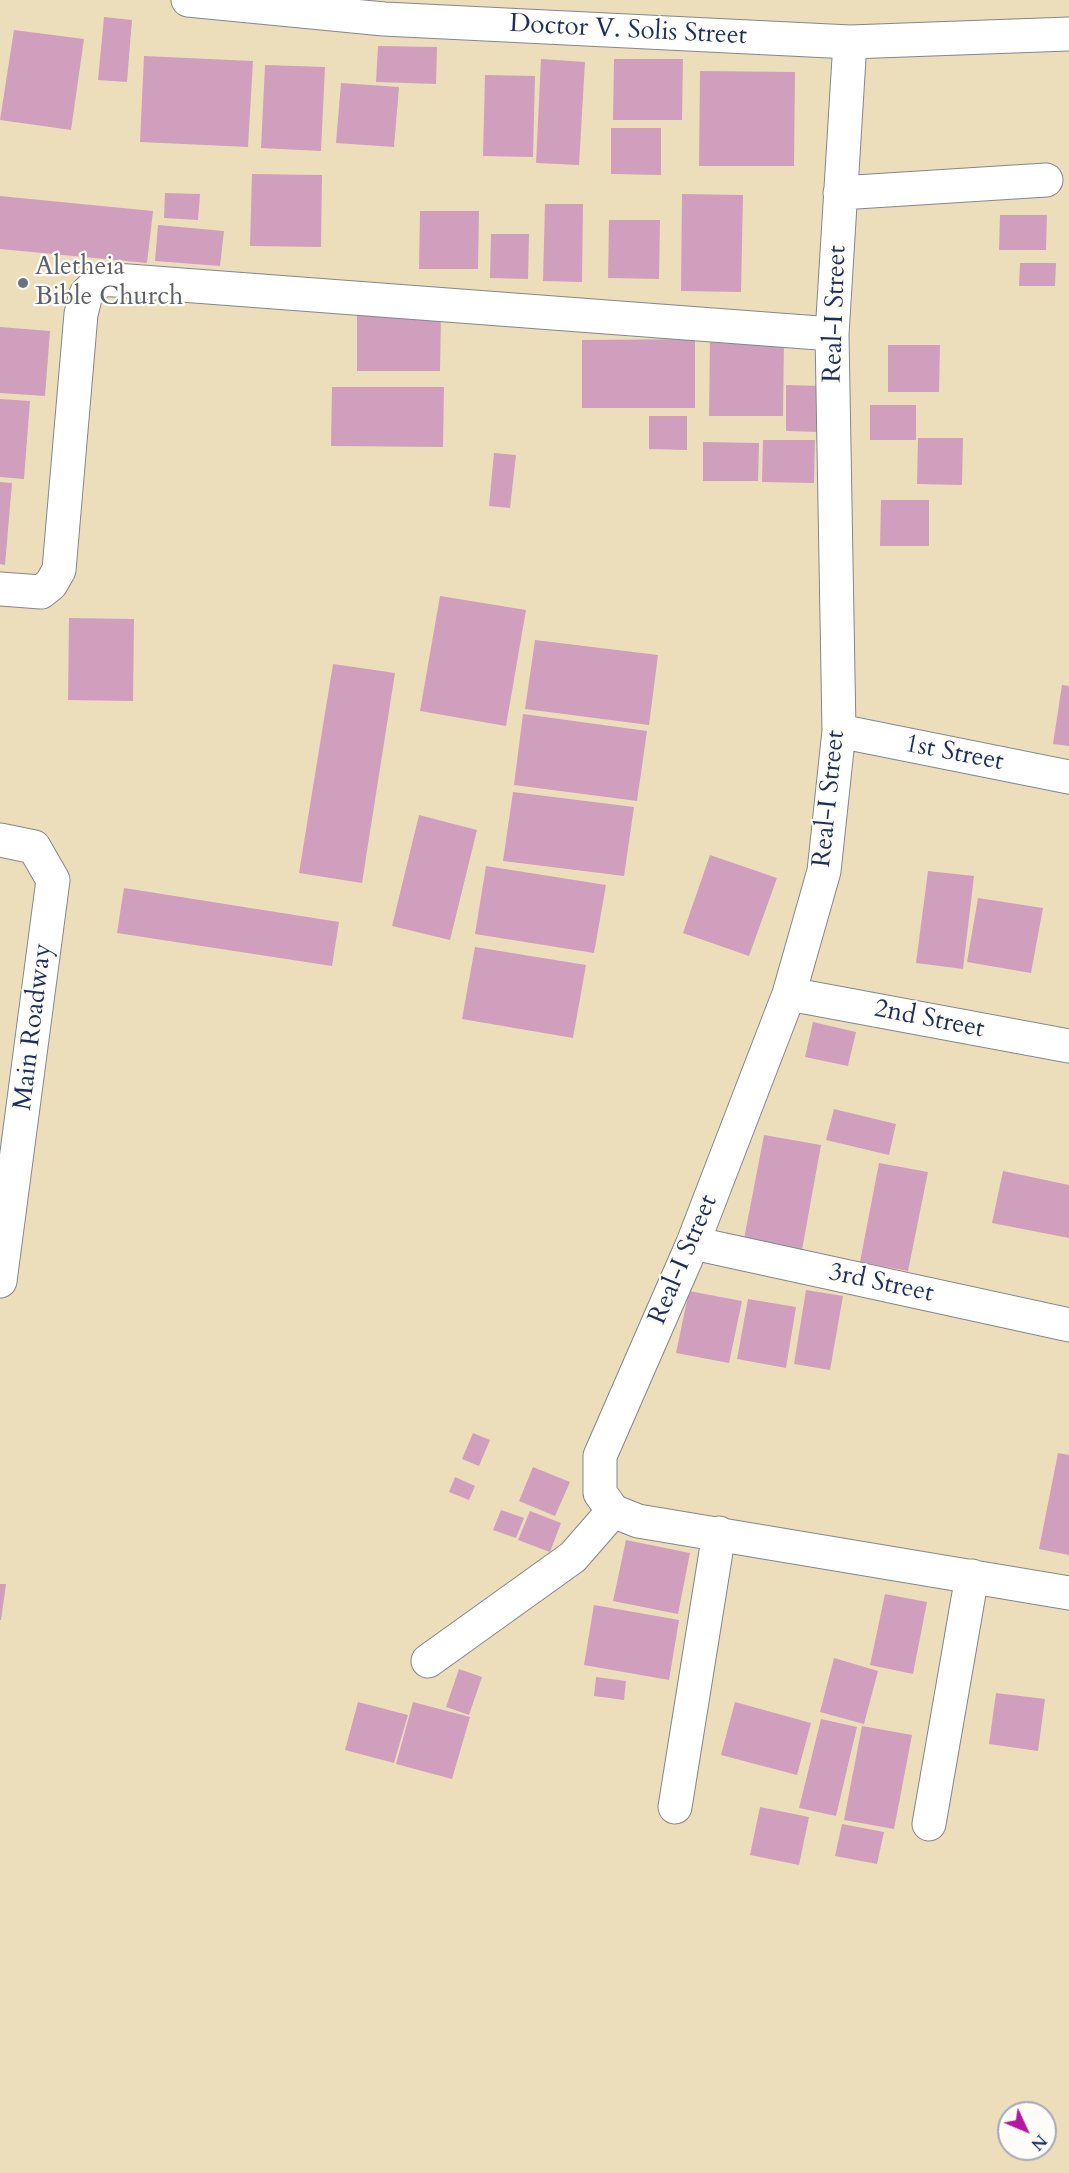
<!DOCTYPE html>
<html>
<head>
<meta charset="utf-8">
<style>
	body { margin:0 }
	#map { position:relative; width:1069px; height:2173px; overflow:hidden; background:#ecdebb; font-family:Cardo,serif }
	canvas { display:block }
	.north { position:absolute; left:997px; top:2101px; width:60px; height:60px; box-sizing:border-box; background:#fdfcf7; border:2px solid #a3aaba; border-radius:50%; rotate:134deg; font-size:16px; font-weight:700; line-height:24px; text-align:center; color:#1b2f5e }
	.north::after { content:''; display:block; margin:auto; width:21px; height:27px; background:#b5179e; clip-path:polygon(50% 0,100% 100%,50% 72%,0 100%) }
</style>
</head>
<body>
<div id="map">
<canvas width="1069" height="2173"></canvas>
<div class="north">N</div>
</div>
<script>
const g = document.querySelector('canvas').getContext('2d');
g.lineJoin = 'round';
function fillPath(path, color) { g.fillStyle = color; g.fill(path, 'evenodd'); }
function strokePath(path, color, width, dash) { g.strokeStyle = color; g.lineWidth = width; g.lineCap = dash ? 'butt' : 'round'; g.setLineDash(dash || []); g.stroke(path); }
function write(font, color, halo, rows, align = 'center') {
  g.font = font + ' Cardo,serif'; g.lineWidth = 4.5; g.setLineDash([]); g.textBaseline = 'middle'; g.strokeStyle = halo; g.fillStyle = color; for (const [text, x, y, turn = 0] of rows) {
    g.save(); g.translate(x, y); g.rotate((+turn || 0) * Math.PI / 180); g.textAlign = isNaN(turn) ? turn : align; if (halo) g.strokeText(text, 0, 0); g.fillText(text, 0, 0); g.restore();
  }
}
fillPath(new Path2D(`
	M104,17L132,20L127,82L98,80Z
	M14,30L84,39L71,130L0,120Z
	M378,46L437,47L436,84L376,82Z
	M144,56L253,61L248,147L140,142Z
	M541,59L585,62L579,165L536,163Z
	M614,59H683L682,120H613Z
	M265,65L325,67L321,151L261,148Z
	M700,71L795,72L794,166H699Z
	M485,75L535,76L533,157L483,156Z
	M341,83L399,87L394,147L336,143Z
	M611,128H661V175L611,174Z
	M252,174L322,175L321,247L250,246Z
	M165,193L200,194L198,220L164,218Z
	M682,194L743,195L741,292L681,291Z
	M0,196L153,211L147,263L0,249Z
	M545,204H583L582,282L543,281Z
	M420,211H479L478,269H419Z
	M1000,215H1047L1046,250H999Z
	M609,220H660L659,279L608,278Z
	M158,225L224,231L220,266L155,261Z
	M491,234H529L528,279L490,278Z
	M1020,263H1056L1055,286H1019Z
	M357,315L441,316L440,371H357Z
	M0,327L50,331L45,396L0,393Z
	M695,339V408H582V340Z
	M710,342H784L783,416H709Z
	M888,345H940L939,392H888Z
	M786,385L820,386L819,432L786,431Z
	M332,387H444L443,447L331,446Z
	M0,399L30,401L24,479L0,477Z
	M870,405H916V440H870Z
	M649,416H687V450L649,449Z
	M918,438H963L962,485L917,484Z
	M763,440H815L814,483L762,482Z
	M703,442L759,443L758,481H703Z
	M494,453L516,455L510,508L489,506Z
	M0,482L12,483L5,565L0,564Z
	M881,500H929V546H880Z
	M440,596L526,610L506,726L420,711Z
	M69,618L134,619L133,701L68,700Z
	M535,640L658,655L649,725L525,709Z
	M333,664L395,673L362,883L299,873Z
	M1062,685L1069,686V746L1053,744Z
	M523,714L647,731L637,801L514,785Z
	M513,792L634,807L624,876L503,861Z
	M419,815L477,830L450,940L392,926Z
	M710,855L777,878L749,956L683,933Z
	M486,866L606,885L594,953L475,934Z
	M928,871L974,876L963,969L916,963Z
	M124,888L339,922L332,966L117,933Z
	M978,898L1043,908L1031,973L967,962Z
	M475,947L586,965L573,1038L462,1019Z
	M813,1022L856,1032L848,1066L805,1057Z
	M834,1109L896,1124L889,1155L826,1140Z
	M764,1135L821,1145L802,1250L744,1239Z
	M879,1163L928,1172L908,1271L860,1262Z
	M1003,1171L1069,1185V1238L992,1223Z
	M806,1290L843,1296L830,1370L794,1364Z
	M689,1291L742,1301L729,1363L676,1353Z
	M748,1299L796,1307L786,1368L737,1359Z
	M473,1433L490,1440L479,1466L462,1459Z
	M1058,1453L1069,1455V1555L1039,1549Z
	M533,1467L570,1482L555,1516L519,1501Z
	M455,1477L475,1486L469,1500L449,1492Z
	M501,1510L524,1518L516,1538L493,1530Z
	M530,1511L561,1523L550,1552L518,1540Z
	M626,1540L690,1553L678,1614L613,1601Z
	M0,1584H6L1,1620H0Z
	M885,1594L927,1602L913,1674L870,1665Z
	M594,1605L679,1620L669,1680L584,1665Z
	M834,1658L878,1671L864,1724L820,1712Z
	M459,1669L482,1677L469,1715L446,1707Z
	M596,1677L626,1681L624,1700L594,1696Z
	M996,1693L1045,1699L1038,1751L989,1744Z
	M358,1702L408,1715L394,1763L345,1750Z
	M413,1702L470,1717L452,1779L396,1764Z
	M735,1702L811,1723L797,1775L721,1755Z
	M821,1719L857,1727L836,1816L799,1808Z
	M862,1726L912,1735L894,1829L844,1820Z
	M760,1807L809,1817L799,1865L750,1855Z
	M842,1824L884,1832L877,1864L835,1856Z`), '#d19fbe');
const minor = new Path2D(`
	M188,0L384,19L850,42L1069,34
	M840,193L1046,180
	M0,589L41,592L51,584L59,570L81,314L86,294L102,279L832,334
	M839,731L1069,777
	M0,840L34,847L53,880L0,1281
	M789,994L1069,1046
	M693,1243L1069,1325
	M613,1511L600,1493V1456L693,1243L789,994L824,871L839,731L832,334L850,42
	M613,1511L638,1521L1069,1593
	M428,1661L573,1557L613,1511
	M675,1807L719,1533
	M929,1824L972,1576`);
strokePath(minor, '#84868c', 35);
strokePath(minor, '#fff', 33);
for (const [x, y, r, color] of [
	[23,283,6,"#6b7280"]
]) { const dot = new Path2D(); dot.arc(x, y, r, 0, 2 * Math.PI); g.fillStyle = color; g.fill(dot); strokePath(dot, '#fdfcf7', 2); }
write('26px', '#1b2f5e', '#fdfcf7', [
	["Doctor V. Solis Street",628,31,3],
	["Real-I Street",836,314,-88],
	["1st Street",954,754,11],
	["Real-I Street",830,799,-84],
	["2nd Street",929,1020,11],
	["Main Roadway",34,1027,-83],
	["Real-I Street",684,1260,-67],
	["3rd Street",881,1284,12]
]);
write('26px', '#5b616d', '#fdfcf7', [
	["Aletheia",35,268],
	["Bible Church",35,298]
], 'left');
</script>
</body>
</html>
